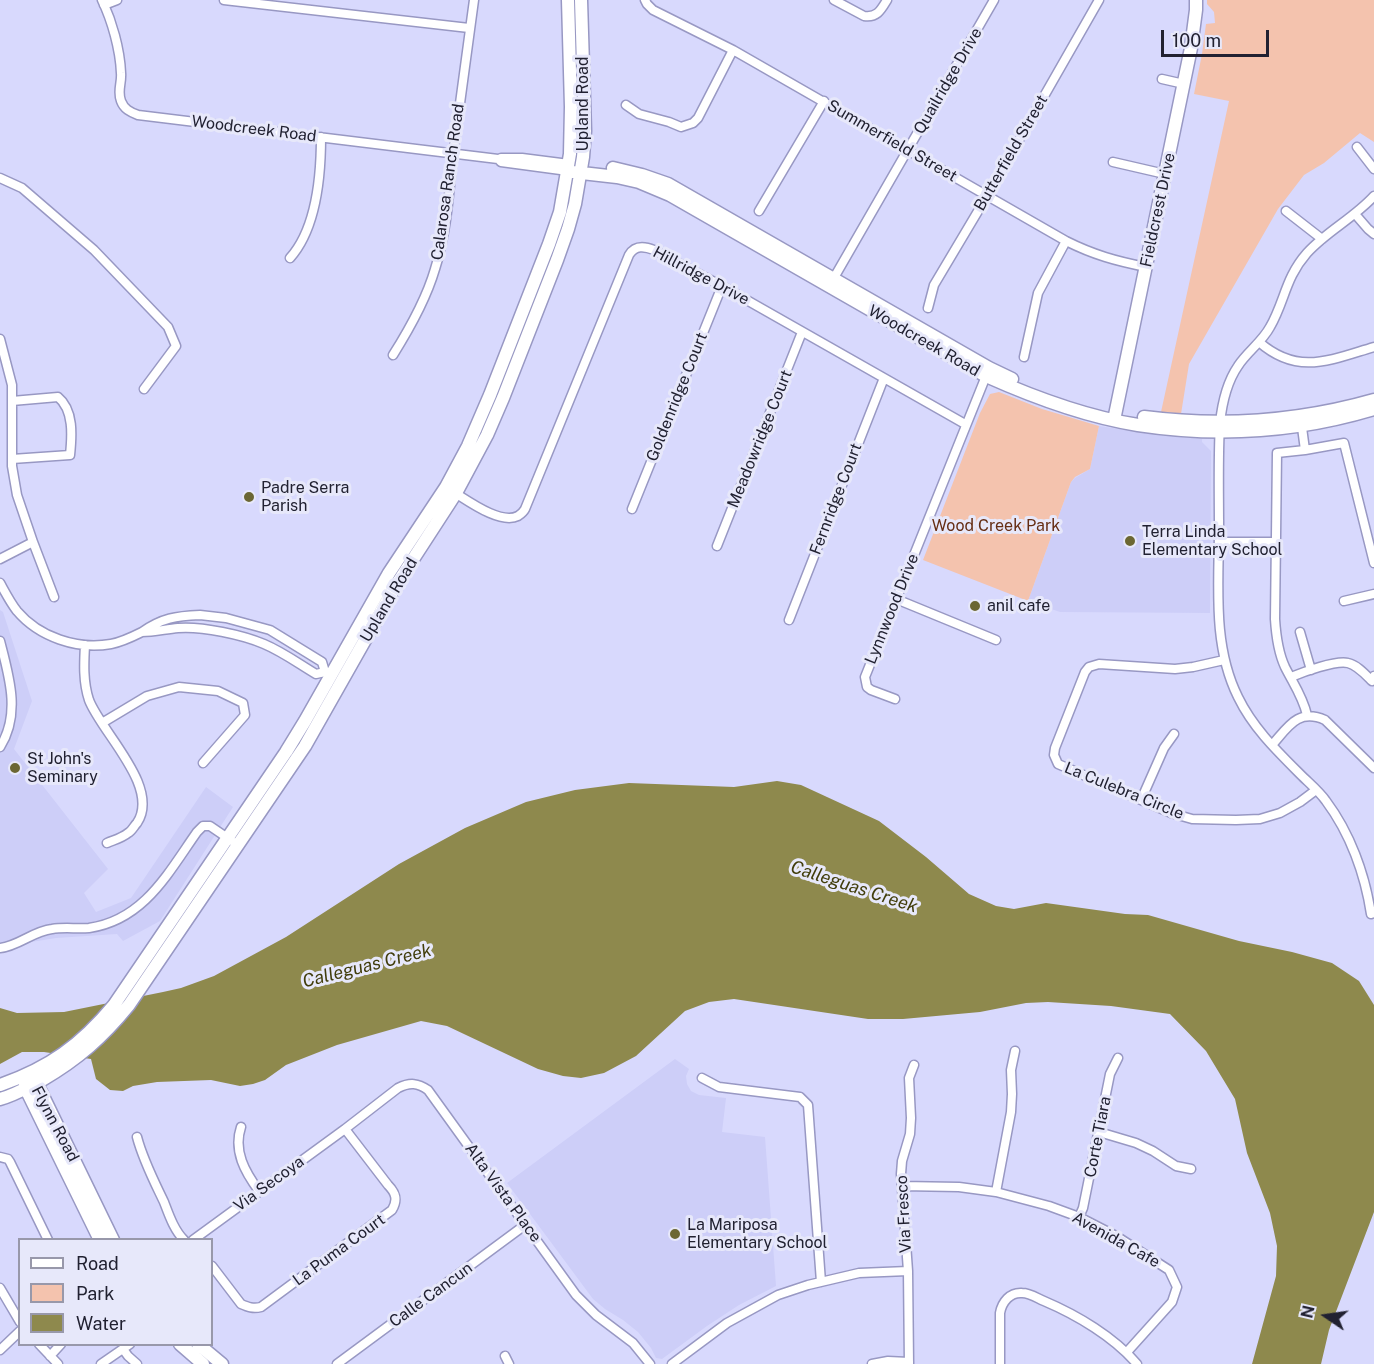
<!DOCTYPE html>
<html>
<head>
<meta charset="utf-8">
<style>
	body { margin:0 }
	#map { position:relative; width:1374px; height:1364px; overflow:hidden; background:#d8d9fd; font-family:"Public Sans",sans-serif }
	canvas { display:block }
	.legend { position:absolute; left:18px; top:1238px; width:195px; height:108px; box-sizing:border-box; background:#e7e8fa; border:2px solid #9898aa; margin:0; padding:8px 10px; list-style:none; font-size:18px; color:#212131 }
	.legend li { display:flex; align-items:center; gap:12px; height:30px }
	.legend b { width:30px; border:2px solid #9898aa }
	.north { position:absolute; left:1296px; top:1286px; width:60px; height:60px; -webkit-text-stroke:4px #e7e8fa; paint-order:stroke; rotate:283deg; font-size:16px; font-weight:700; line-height:24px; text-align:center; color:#212131 }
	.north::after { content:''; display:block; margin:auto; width:21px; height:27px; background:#212131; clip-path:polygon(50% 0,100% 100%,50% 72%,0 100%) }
	.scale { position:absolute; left:1161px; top:30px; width:108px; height:27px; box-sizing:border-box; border:3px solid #212131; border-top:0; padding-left:8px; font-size:18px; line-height:21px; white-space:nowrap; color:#212131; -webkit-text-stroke:4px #e7e8fa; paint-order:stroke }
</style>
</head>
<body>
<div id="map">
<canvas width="1374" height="1364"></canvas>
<ul class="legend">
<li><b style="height:8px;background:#fff"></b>Road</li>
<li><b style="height:16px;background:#f4c3ae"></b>Park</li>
<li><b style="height:16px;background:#8e894d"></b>Water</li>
</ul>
<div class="north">N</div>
<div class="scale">100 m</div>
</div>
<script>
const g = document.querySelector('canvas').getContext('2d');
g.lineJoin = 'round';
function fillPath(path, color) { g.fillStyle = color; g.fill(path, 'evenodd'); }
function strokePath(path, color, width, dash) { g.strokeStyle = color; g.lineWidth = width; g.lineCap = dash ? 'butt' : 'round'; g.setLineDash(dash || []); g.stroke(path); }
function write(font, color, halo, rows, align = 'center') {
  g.font = font + ' "Public Sans",sans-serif'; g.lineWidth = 6; g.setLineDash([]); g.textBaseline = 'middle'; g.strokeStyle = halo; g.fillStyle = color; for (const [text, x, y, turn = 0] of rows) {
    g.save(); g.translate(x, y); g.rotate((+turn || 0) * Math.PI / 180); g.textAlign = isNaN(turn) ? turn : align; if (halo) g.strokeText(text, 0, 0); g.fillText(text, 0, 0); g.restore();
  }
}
fillPath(new Path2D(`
	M1099,426L1146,433L1202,439V442L1211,451L1210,613L1060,612L1028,601L1071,482L1075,478L1090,469Z
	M0,610L3,612L32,701L14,749L108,869L84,893L96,912L131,898L206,787L233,807L160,921L123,941L117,934L56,938L0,947Z
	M675,1059L689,1069L686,1076L687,1084L691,1091L699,1095L726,1098L722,1132L765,1137L776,1286L739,1305L707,1326L662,1359L656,1358L651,1348L638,1332L623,1320L605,1309L593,1299L507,1183Z`), '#cdcef8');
fillPath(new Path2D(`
	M1207,0H1374V142L1360,133L1324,163L1304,175L1278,209L1189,364L1181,414L1161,412L1229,101L1194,94L1202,54L1206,24L1215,23L1214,12L1207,4Z
	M999,392L1042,409L1099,426L1090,469L1075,477L1071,482L1028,601L923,560L980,413L990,394Z`), '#f4c3ae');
fillPath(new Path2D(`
	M777,781L801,785L879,821L926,857L969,894L996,906L1014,909L1046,903L1125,914L1148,915L1239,941L1292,952L1332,963L1359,981L1374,1005V1212L1329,1330L1321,1364H1252L1276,1276L1277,1246L1270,1213L1247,1153L1235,1099L1206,1051L1170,1014L1111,1006L1048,1002L1026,1003L980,1012L903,1019H868L734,999L709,1002L685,1011L636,1056L604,1073L581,1078L563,1076L538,1069L447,1026L421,1021L337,1045L286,1065L265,1080L253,1084L240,1086L211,1080L157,1082L133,1086L123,1091L110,1090L96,1079L91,1059L44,1052H22L0,1064V1008L17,1013L64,1012L163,992L181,988L214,976L286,937L399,864L465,828L526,802L575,790L629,783L734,787Z`), '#8e894d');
const street = new Path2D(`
	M102,0C112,21 120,49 121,73C122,83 117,91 121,101C124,109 130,112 138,115L498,159L501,162L568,171
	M224,0L469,28
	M645,0L647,4L653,10L733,50L1066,241C1094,255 1116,261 1146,267
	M834,0L864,16C877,18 881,10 887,0
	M104,5L117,0
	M1162,79L1184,84
	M626,105L639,114L669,122L681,127L693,123L698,118L733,50
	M1357,147L1374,169
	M501,158H522L569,164
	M1113,162L1165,174
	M0,178L22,188L94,250L168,327L176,346L144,389
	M1374,196C1354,218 1327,231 1307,253C1285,278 1285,301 1270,327C1262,342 1247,352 1238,366C1227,382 1222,404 1220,423C1218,458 1219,493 1219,527C1219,584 1212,645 1238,697C1253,728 1277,751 1301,775C1309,783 1319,791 1326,801C1350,833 1365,874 1371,914L1374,913
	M759,211L824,101
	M1286,211L1322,239
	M1355,214L1368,229L1374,234
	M290,258C316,229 321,175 321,137
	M831,283L994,0
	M928,308L934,285L987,196L1099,0
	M0,339L12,385V466L17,495L33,542L0,559
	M1259,342C1298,376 1330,360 1374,347
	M393,355C410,328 426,300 435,269C447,232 449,193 453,155C460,103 467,52 474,0
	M1024,357L1038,293L1066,241
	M1301,420L1305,450L1277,453L1275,619C1276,635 1278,652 1285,667C1293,683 1303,697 1307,715
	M1305,450L1344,443L1374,563
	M12,459L70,455C72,436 74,410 58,397L12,401
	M452,491C467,500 500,525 518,516C521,514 524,511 525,509L629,255C635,245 644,246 654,250L722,286L965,424
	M632,509L722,286
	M33,542L54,597
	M1219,542H1276
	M717,546L802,332
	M0,583C5,592 10,602 17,611C39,637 77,650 111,644C122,642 132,637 142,632
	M896,599L996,640
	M1344,601L1374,594
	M200,615L226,618L270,630L322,662L325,672L316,674C299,664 283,652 264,644C243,635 202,626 178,628C166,629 154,632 142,632C162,618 176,616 200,615Z
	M789,620L884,378
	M1300,632L1311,670
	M0,641C9,676 21,714 0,747
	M85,645C84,663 83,682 89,700C101,732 161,787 137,823C134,826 132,831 128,833C122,838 114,840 107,843
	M1224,660L1193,667L1175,669L1099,664L1089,667L1085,672L1055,748L1054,755L1058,764L1171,813L1192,819L1236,820L1260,819L1280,813L1300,802L1316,790
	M1291,677C1303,672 1336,660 1348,663C1357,665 1365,674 1372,681L1374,676
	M895,699L871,690L867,687L865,677L988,371
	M102,723L147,696L179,687L218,691L243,703L245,715L203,763
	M1272,745C1288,727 1298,708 1325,720L1374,768
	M1141,800L1164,748L1174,734
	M0,948C19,946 33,931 52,929C64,927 77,929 89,928C144,920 168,873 197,832L203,826H210L232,841
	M702,1078L719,1087L800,1097L808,1105L821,1282
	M241,1127C233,1151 245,1172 259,1191
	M1099,1132L1136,1143L1153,1151L1176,1166L1191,1169
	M137,1137C143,1160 154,1181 164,1202C169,1215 174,1230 184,1240
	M0,1157L8,1159L10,1162L48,1240
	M902,1186L959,1187L996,1192L1049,1206L1079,1217L1116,1236L1169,1270L1177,1287L1172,1302L1127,1352
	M996,1192L1011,1112L1012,1094L1011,1070L1015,1051
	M1079,1217L1083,1208L1110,1074L1118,1058
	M193,1240L345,1129L398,1088C410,1082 418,1083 428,1090L576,1295L596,1315L633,1343L650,1364
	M212,1266L241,1304C248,1307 253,1309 261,1307L392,1210C398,1200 396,1193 388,1185L345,1129
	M0,1288L20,1322
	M39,1344L58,1364
	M123,1349L128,1356L137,1364
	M0,1350L20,1331
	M50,1356L61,1344
	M505,1356L509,1364
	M101,1364L130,1344
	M337,1364L525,1225
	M672,1364L727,1323L778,1295L808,1285L859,1273L908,1271
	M872,1364L888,1361L909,1362
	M909,1364L908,1271L901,1174L902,1161L910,1134L911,1118L909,1078L914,1065
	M1000,1364V1313C1002,1302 1010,1292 1022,1293C1030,1293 1037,1298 1044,1301C1077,1315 1114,1337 1137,1364`);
const secondary = new Path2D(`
	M613,168L642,175L668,184L989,368L1012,379
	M573,172L617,177L639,182L670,195L986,376C1033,397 1087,417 1138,425C1217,437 1298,432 1374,409
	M1144,417C1223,427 1297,422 1374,400
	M1114,420L1191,48L1196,10V0
	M31,1080L36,1083L41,1092L113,1240
	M25,1084L26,1089L100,1240
	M0,1085C49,1068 81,1045 114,1005L286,752L305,721L389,573L446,487L468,446L490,395L549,244L560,212L570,154L571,107L568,0
	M0,1099C15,1095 28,1087 42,1080C78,1059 103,1037 129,1005L305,746L395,587L456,493L487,435L503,398L557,260L568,229L575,204L583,157L585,131L581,0
	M180,1344L203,1364
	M198,1344L222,1364`);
strokePath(street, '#9898c3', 11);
strokePath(secondary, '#9898c3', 15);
strokePath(street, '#fff', 8);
strokePath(secondary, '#fff', 12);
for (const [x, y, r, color] of [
	[249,497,6,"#6b6633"],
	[1130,541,6,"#6b6633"],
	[975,606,6,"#6b6633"],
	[15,768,6,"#6b6633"],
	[675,1234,6,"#6b6633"]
]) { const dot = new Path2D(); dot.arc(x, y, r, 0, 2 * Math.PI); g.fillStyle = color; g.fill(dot); strokePath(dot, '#e7e8fa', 2); }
write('16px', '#212131', '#e7e8fa', [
	["Quailridge Drive",948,81,-60],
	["Upland Road",583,104,-90],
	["Woodcreek Road",254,129,7],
	["Summerfield Street",892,141,30],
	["Butterfield Street",1011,153,-60],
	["Calarosa Ranch Road",448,182,-82],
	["Fieldcrest Drive",1158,210,-78],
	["Hillridge Drive",701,276,28],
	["Woodcreek Road",924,341,30],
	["Goldenridge Court",677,397,-68],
	["Meadowridge Court",760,439,-68],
	["Fernridge Court",836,499,-69],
	["Upland Road",389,600,-59],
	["Lynnwood Drive",892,609,-68],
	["La Culebra Circle",1124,791,22],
	["Flynn Road",55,1124,62],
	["Corte Tiara",1098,1137,-79],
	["Via Secoya",269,1184,-36],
	["Alta Vista Place",503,1193,54],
	["Via Fresco",904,1214,-93],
	["Avenida Cafe",1116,1240,29],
	["La Puma Court",339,1250,-36],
	["Calle Cancun",431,1295,-36]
]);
write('16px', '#212131', '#e7e8fa', [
	["Padre Serra",261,488],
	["Parish",261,506],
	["Terra Linda",1142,532],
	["Elementary School",1142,550],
	["anil cafe",987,606],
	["St John's",27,759],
	["Seminary",27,777],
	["La Mariposa",687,1225],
	["Elementary School",687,1243]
], 'left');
write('16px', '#652d13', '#e7e8fa', [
	["Wood Creek Park",996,526]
]);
write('italic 18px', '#413d0b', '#e7e8fa', [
	["Calleguas Creek",854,887,18],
	["Calleguas Creek",367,966,-14]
]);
</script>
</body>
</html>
